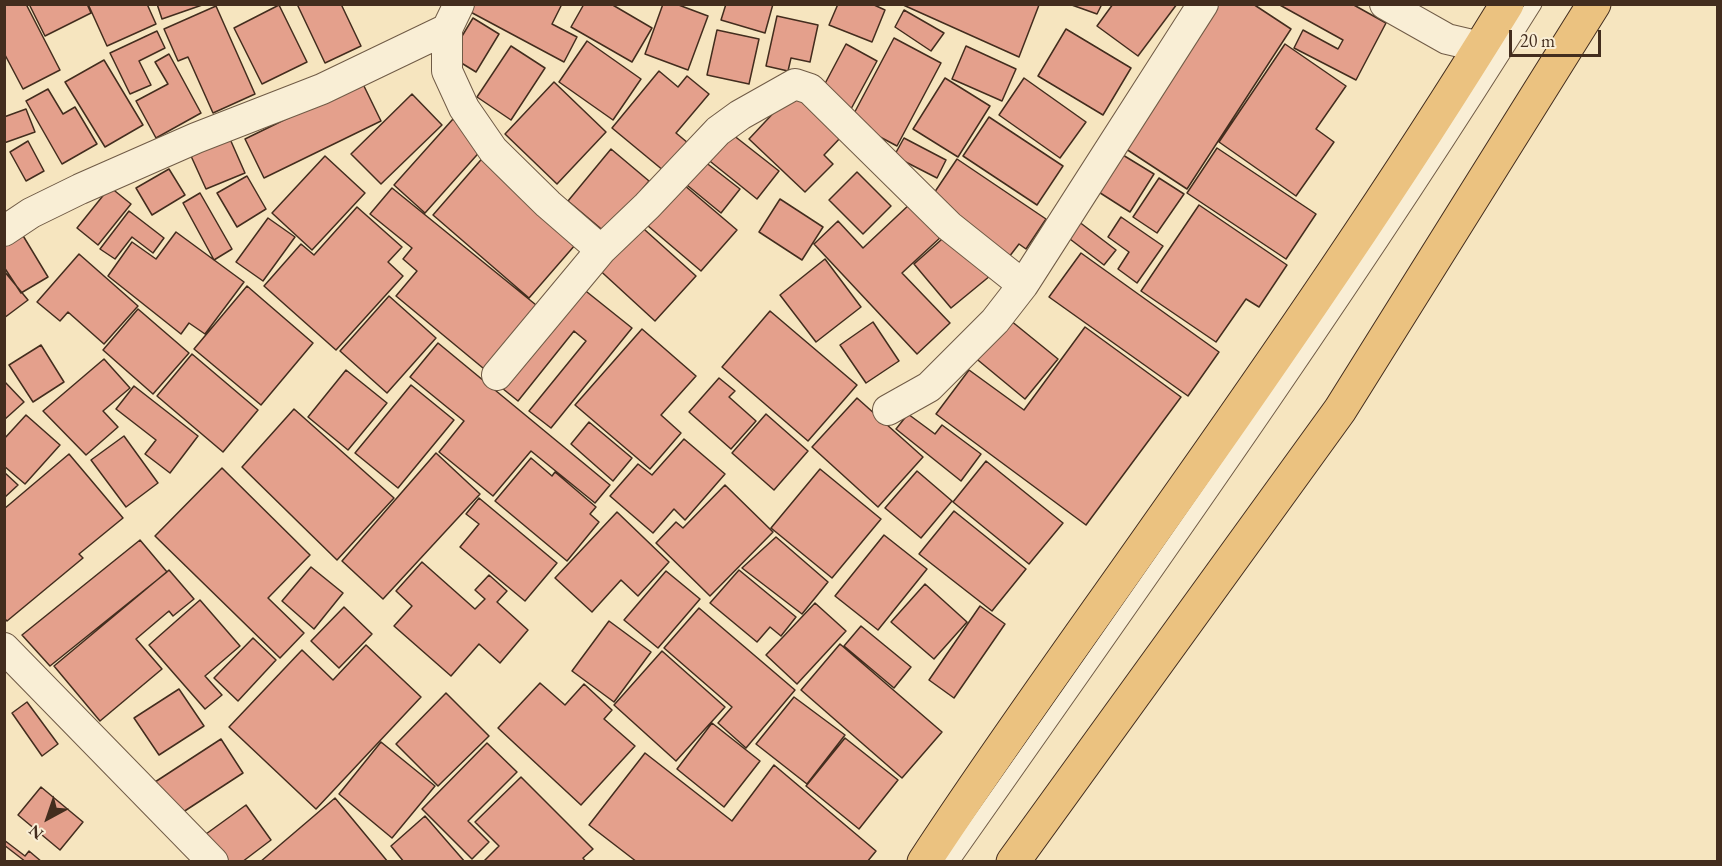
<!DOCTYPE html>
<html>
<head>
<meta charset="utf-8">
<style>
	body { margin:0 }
	#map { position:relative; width:1722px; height:866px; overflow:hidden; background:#f6e5bf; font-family:"EB Garamond",serif }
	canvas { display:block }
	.frame { position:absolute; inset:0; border:6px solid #432d1e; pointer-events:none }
	.north { position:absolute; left:18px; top:788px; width:60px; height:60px; -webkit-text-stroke:4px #f9eed5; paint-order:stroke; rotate:220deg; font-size:16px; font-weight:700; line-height:24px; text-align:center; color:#432d1e }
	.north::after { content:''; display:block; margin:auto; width:21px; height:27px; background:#432d1e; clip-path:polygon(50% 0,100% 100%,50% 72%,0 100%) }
	.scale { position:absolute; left:1509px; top:30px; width:92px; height:27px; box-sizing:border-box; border:3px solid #432d1e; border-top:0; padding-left:8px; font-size:18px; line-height:21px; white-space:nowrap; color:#432d1e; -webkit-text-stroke:4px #f9eed5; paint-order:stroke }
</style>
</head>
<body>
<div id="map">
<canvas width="1722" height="866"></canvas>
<div class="frame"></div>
<div class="north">N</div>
<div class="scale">20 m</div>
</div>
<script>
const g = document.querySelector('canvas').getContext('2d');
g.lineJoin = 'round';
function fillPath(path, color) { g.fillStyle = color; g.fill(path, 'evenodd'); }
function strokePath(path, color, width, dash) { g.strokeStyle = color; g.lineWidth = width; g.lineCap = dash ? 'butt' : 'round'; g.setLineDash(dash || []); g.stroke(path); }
const building = new Path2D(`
	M4,4H26L60,70L23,89L4,53Z
	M29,4H87L91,13L45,36Z
	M88,4H147L156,24L107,46Z
	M157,4H205L162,19Z
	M297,4H341L361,46L325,63Z
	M465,4H559L561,6L552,24L577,37L564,62L463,8Z
	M584,4H611L652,28L632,62L571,27Z
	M663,4H676L708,16L688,70L645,54Z
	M726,4H773L765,33L721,20Z
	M838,4H872L885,10L872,42L829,25Z
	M901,4H1036L1039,5L1019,57Z
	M1069,4H1102L1097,14Z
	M1113,4H1177L1138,56L1097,26Z
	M1211,4H1253L1291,29L1187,189L1120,145Z
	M1278,4H1352L1386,23L1356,80L1294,48L1303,30L1338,49L1343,40Z
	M279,5L307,62L262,84L234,28Z
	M216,6L255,94L213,113L188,57L178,61L164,29Z
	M904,10L944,33L931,51L895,27Z
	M777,16L818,25L810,62L791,58L788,71L766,66Z
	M473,18L499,34L476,72L450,56Z
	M1066,29L1131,68L1103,115L1038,76Z
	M717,30L759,39L749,84L707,75Z
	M157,31L165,48L139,61L151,85L130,94L110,53Z
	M894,38L941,63L897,146L850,121Z
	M587,41L641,79L613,120L559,82Z
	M846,44L877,61L851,109L820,93Z
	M1285,44L1346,86L1316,129L1334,142L1296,196L1219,142Z
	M511,46L545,68L511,120L477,97Z
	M966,46L1016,69L1002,101L952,79Z
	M169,54L201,113L156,138L136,101L168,84L155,62Z
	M104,60L143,125L105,147L65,82Z
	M659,71L678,87L687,76L709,94L676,133L688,143L664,171L612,128Z
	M945,78L990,106L958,157L913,129Z
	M1024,78L1086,122L1060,158L999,115Z
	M362,82L381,121L264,178L245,139Z
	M554,82L606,132L557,184L505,134Z
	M48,89L63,114L75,107L97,144L62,164L26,101Z
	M795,90L842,136L824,155L833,164L805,192L749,139Z
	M412,94L442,125L381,184L351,154Z
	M26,109L35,132L4,143V117Z
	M989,117L1063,166L1037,205L963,156Z
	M453,119L484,147L425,213L394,185Z
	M728,131L779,171L757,199L706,158Z
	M904,138L946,160L937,178L894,156Z
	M230,139L245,173L206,189L191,156Z
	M28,141L44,171L26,181L10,152Z
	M1217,148L1316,214L1286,259L1187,193Z
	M611,149L649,181L606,233L568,201Z
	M1118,152L1154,174L1130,212L1094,189Z
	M486,154L582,237L529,298L433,215Z
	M325,156L365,193L312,250L272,213Z
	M700,158L740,189L721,213L682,181Z
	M957,159L1046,219L1026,249L1019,244L1009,257L928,202Z
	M169,169L185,195L152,215L136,188Z
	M857,172L891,206L863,234L829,200Z
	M247,176L266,209L237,227L217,193Z
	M1159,178L1184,194L1157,233L1133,217Z
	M677,179L737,230L701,271L641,220Z
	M110,187L131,204L98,245L77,228Z
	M392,188L541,309L489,373L396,296L417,271L403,259L412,248L370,214Z
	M200,193L232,249L214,260L183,203Z
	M780,199L823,227L802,260L759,232Z
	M911,203L942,236L902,273L950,323L917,354L814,244L838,221L863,248Z
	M1199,205L1287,265L1259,307L1246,299L1216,342L1141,291Z
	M357,207L402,247L388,262L403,276L336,350L264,286L301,244L314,255Z
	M129,211L164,238L153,253L132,237L115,259L100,249Z
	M1121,217L1163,246L1137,283L1118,269L1129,252L1108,237Z
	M268,218L295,237L263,281L236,262Z
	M1074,218L1116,250L1104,265L1062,233Z
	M635,221L696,276L655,321L594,265Z
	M19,229L48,277L21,293L4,267V238Z
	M176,232L244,282L205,334L189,323L181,334L108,276L132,242L156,259Z
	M950,232L996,271L951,308L914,264Z
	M1081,253L1219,352L1188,396L1049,297Z
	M79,254L138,306L104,344L68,312L60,321L37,302Z
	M825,259L861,307L816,342L780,295Z
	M4,271L28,300L4,318Z
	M577,284L632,328L551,428L529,411L586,341L574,331L518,401L497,384Z
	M247,286L313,343L261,405L194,349Z
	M389,296L436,338L387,393L340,351Z
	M138,309L189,353L153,394L103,350Z
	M770,311L857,385L808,441L722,367Z
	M1005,316L1058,359L1025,399L973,356Z
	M873,322L899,361L866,383L840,345Z
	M1085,327L1181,397L1086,525L936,414L969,370L1024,410Z
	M642,329L696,376L661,415L681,433L650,469L575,405Z
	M438,343L610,485L595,503L531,451L493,496L439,452L464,421L410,377Z
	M41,345L64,382L33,402L9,365Z
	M192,354L258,410L223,452L157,396Z
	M104,359L130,388L103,411L118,427L86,455L43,411Z
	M346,370L387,403L348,450L308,417Z
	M719,378L735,391L729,397L756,421L731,449L689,412Z
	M4,381L24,402L4,420Z
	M411,385L454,420L398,488L355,453Z
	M134,386L198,436L170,473L145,454L156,440L116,409Z
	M857,398L923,457L878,507L812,447Z
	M294,409L394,498L337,560L242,467Z
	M766,414L808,451L774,490L732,453Z
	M908,414L935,434L942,425L981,454L961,481L896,429Z
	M26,415L60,445L25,484L4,466V439Z
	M589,422L632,458L613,481L571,444Z
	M124,436L158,483L126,507L91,460Z
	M684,439L725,474L685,520L674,509L653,533L610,496L638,464L652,475Z
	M436,453L480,494L383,599L342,561Z
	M69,454L123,518L79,554L83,558L7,621L4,618V509Z
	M531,458L552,476L555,472L596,507L590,514L599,522L567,561L495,501Z
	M986,461L1063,523L1029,564L953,502Z
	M222,468L310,555L268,598L304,633L280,658L155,536Z
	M820,469L881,519L832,578L771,528Z
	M917,471L952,501L921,538L885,508Z
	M4,472L18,485L4,498Z
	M725,485L773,532L710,596L656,543L676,522L683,528Z
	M479,498L557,563L525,601L460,547L479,524L466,514Z
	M954,511L1026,569L992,611L919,554Z
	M617,512L669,562L638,596L621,580L592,612L555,578Z
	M884,535L927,569L878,630L835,596Z
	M776,537L828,582L802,614L742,568Z
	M140,540L167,572L50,666L22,635Z
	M422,562L475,609L485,599L475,590L489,575L507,591L497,602L528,630L500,663L479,644L451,676L394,626L412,606L396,591Z
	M311,567L343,593L314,629L282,601Z
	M169,570L194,599L173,616L169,611L136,639L162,669L100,721L54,666Z
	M739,570L796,617L781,636L770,627L757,642L710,603Z
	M666,571L700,599L658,648L624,620Z
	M925,584L967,622L934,659L891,622Z
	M200,600L240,646L205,676L222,695L205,709L149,645Z
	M815,603L846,631L797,684L766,655Z
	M980,606L1005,624L954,698L929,680Z
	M344,607L372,634L339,668L311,641Z
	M699,608L795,690L746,748L718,723L732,707L664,648Z
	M609,621L651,652L614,702L572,671Z
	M861,626L911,667L894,688L844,646Z
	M253,638L276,660L238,701L214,678Z
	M840,644L942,732L902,778L801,690Z
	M366,645L421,697L316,809L229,727L302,650L333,680Z
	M662,651L725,707L676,761L614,705Z
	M540,683L565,705L584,684L612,710L604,719L635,746L581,805L498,728Z
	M179,689L204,726L159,755L134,718Z
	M446,693L489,736L438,786L396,744Z
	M794,697L845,735L807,784L756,744Z
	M27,702L58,744L42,756L12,713Z
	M712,723L760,761L724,807L677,769Z
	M845,738L898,780L859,829L806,786Z
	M221,739L243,773L177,816L155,782Z
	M381,742L435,786L392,838L339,794Z
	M487,743L517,772L468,821L489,842L472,859L422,809Z
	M645,753L732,821L774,765L876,851L867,862H637L589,825Z
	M521,777L593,849L583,858L586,862H483L499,846L475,822Z
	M41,787L83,822L60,850L18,815Z
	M335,798L388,862H260Z
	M246,805L271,840L242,862H226L206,834Z
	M425,816L465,862H404L391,846Z
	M4,840L25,856L29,851L42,862H4Z
	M4,845L26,862H4Z`);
fillPath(building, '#e4a08c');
strokePath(building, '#432d1e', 1.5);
const service = new Path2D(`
	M951,862C1150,579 1350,298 1534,4`);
const minor = new Path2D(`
	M459,4L447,29V71L464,108L493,150L548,204L601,250
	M1385,4L1447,39L1481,47
	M4,231L31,213L80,189L196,138L322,89L447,29
	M497,375L601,250L647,206L718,131L740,115L795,84L810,89L949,226L1023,285
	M888,410L929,387L995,321L1023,285L1203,4
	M4,648L213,862`);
const trunk = new Path2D(`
	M924,862C998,749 1078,639 1156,528C1277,357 1397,183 1507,4
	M1013,862L1340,410L1594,4`);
strokePath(service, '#705b46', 17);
strokePath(minor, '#705b46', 32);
strokePath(trunk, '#432d1e', 35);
strokePath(service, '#f9eed5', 15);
strokePath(minor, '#f9eed5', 30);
strokePath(trunk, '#ebc280', 33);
</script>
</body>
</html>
